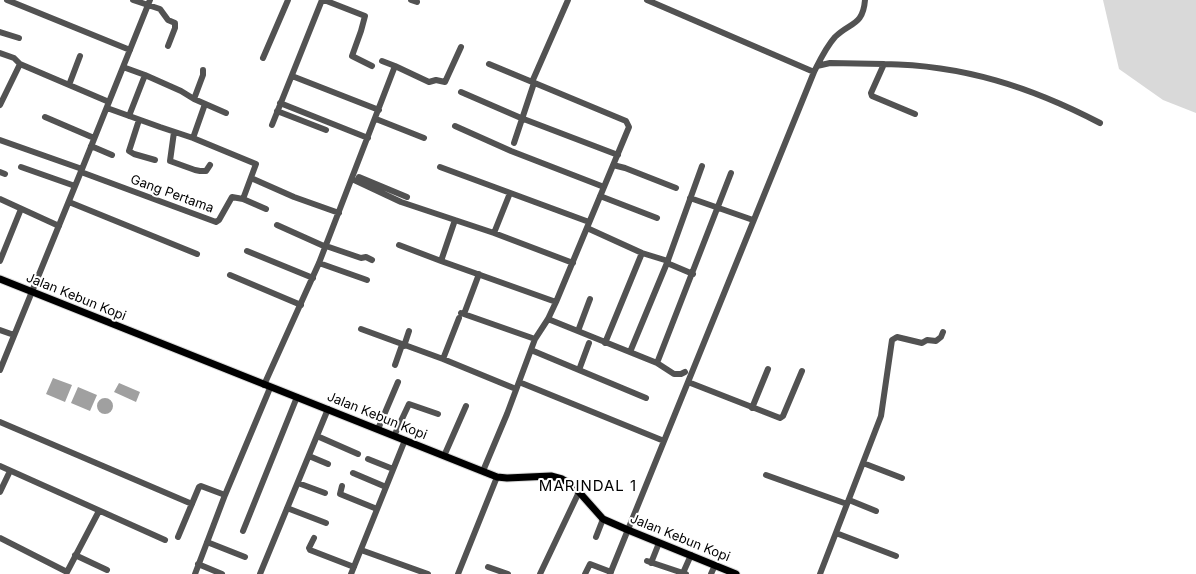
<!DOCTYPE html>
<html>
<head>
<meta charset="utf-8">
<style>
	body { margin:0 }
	canvas { display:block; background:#fff }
</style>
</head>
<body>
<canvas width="1196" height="574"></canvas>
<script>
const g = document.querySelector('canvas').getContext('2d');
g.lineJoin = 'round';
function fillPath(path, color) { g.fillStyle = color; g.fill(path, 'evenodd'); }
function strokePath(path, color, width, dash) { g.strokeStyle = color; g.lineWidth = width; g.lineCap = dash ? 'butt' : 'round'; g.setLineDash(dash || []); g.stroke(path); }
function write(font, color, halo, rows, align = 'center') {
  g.font = font + ' Inter,sans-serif'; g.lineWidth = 4; g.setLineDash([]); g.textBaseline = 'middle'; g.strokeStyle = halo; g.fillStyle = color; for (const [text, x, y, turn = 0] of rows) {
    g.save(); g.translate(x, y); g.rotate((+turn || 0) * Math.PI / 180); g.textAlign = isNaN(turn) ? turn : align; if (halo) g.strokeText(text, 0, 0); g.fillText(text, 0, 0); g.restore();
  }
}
fillPath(new Path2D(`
	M1103,0H1196V113L1163,100L1119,69Z`), '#d9d9d9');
fillPath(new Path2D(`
	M53,378L72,385L65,402L46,394Z
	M119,383L140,392L136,402L114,392Z
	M78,387L97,395L90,411L71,403Z
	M97 406a8 8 0 1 1 16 0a8 8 0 1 1-16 0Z`), '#a0a0a0');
const major = new Path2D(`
	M0,279L497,477L507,478L551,476L562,479L572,485L579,492L603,519L628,530L736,574`);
strokePath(major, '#dbdbdb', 9);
strokePath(new Path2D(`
	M7,0L130,50
	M133,0L160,9L168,20L175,23V28L168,46
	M324,0L365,16L361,31L352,56L372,66
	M411,0L417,2
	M647,0L814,72
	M0,32L19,38
	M0,53L14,58L20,64L109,102
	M263,58L288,0
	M884,64C963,65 1031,87 1100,123
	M395,66L429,82L436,80L445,82L461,47
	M817,66L830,63L884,64L871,93L872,96L915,114
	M123,67L145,75L181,91L194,99L226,113
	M292,76L379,110
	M532,82L568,0
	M69,85L80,56
	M461,92L521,118L618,155
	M194,99L203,75V70
	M280,103L368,138
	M0,105L20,64
	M107,108L160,127L193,138L256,164L243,199
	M277,111L326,130
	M129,116L145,75
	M45,117L94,138
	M376,119L424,138
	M139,120L129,151L134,154L155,160
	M272,125L322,0
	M455,126L511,151L604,187
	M174,132L170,161L195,170L200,171H206L210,165
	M193,138L205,104
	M0,140L82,169
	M514,143L534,83
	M91,146L112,155
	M613,165L625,168L676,188
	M21,167L75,186
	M440,167L589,222
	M0,172L5,174
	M81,172L216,222L219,220L232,197L243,199L266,209
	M359,177L407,197
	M251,178L294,197L339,213
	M352,179L401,202L494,233L573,263
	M600,196L657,218
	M690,198L753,220
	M0,199L59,226
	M69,202L197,254
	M277,225L326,247
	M587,228L642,253L668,261
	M494,233L510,193
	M399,245L441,261L556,302
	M326,246L361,258L366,257L372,260
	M247,251L313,278
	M0,261L21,209
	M441,261L455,220
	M319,263L367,280
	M667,263L693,274
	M230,275L301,305
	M461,313L535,339
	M464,314L479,274
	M548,319L657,363L674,374H681L685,372
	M361,329L443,359L516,389
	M0,330L14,335
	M578,331L590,299
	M605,343L642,253
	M404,346L409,331
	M531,350L646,398
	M630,352L667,263L702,166
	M443,359L459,318
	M657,363L731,173
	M395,365L402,345
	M0,370L82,169L150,0
	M579,370L589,343
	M519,382L664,441
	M688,382L780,418L783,416L802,371
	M264,385L319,263L395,66L382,61
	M752,408L768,369
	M0,422L192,504
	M378,429L398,382
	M317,436L358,454
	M394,436L409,404L438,414
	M309,456L328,464
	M444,456L466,406
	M368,459L393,469
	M863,463L902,478
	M0,466L165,540
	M483,471L507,414L535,339L548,319L556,302L629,127L626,121L489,64
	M353,473L386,487
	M766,475L847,504
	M298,483L325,493
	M342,486L340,494L377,509
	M0,492L10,471
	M849,500L876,511
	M287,508L326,523
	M243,531L297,397
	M836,533L896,556
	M178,537L199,487L201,486L225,495
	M596,537L603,519
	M0,538L67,572L99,511
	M314,538L309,548L310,550L354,567
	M207,542L245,557
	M361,550L428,574
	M75,555L107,570
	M647,561L686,574
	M651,563L659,543
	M198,564L222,574
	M488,567L508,574
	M683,573L691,555
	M195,574L225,495L270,388
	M260,574L328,409
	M351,574L405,440
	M458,574L497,477
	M540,574L579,492
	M585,574L590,564L611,572
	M610,574L814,72C820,60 826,47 835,37C850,22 863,26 865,0
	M711,574L715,565
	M820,574L881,416L892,340L897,337L922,343L927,340L936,341L941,337L943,332`), '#525252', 6);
strokePath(major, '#000', 7);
write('13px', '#000', '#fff', [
	["Gang Pertama",172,194,20],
	["Jalan Kebun Kopi",76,297,22],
	["Jalan Kebun Kopi",377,416,22],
	["Jalan Kebun Kopi",680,538,22]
]);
g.letterSpacing = '1px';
write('15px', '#000', '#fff', [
	["MARINDAL 1",588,486]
]);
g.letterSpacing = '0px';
</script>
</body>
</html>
